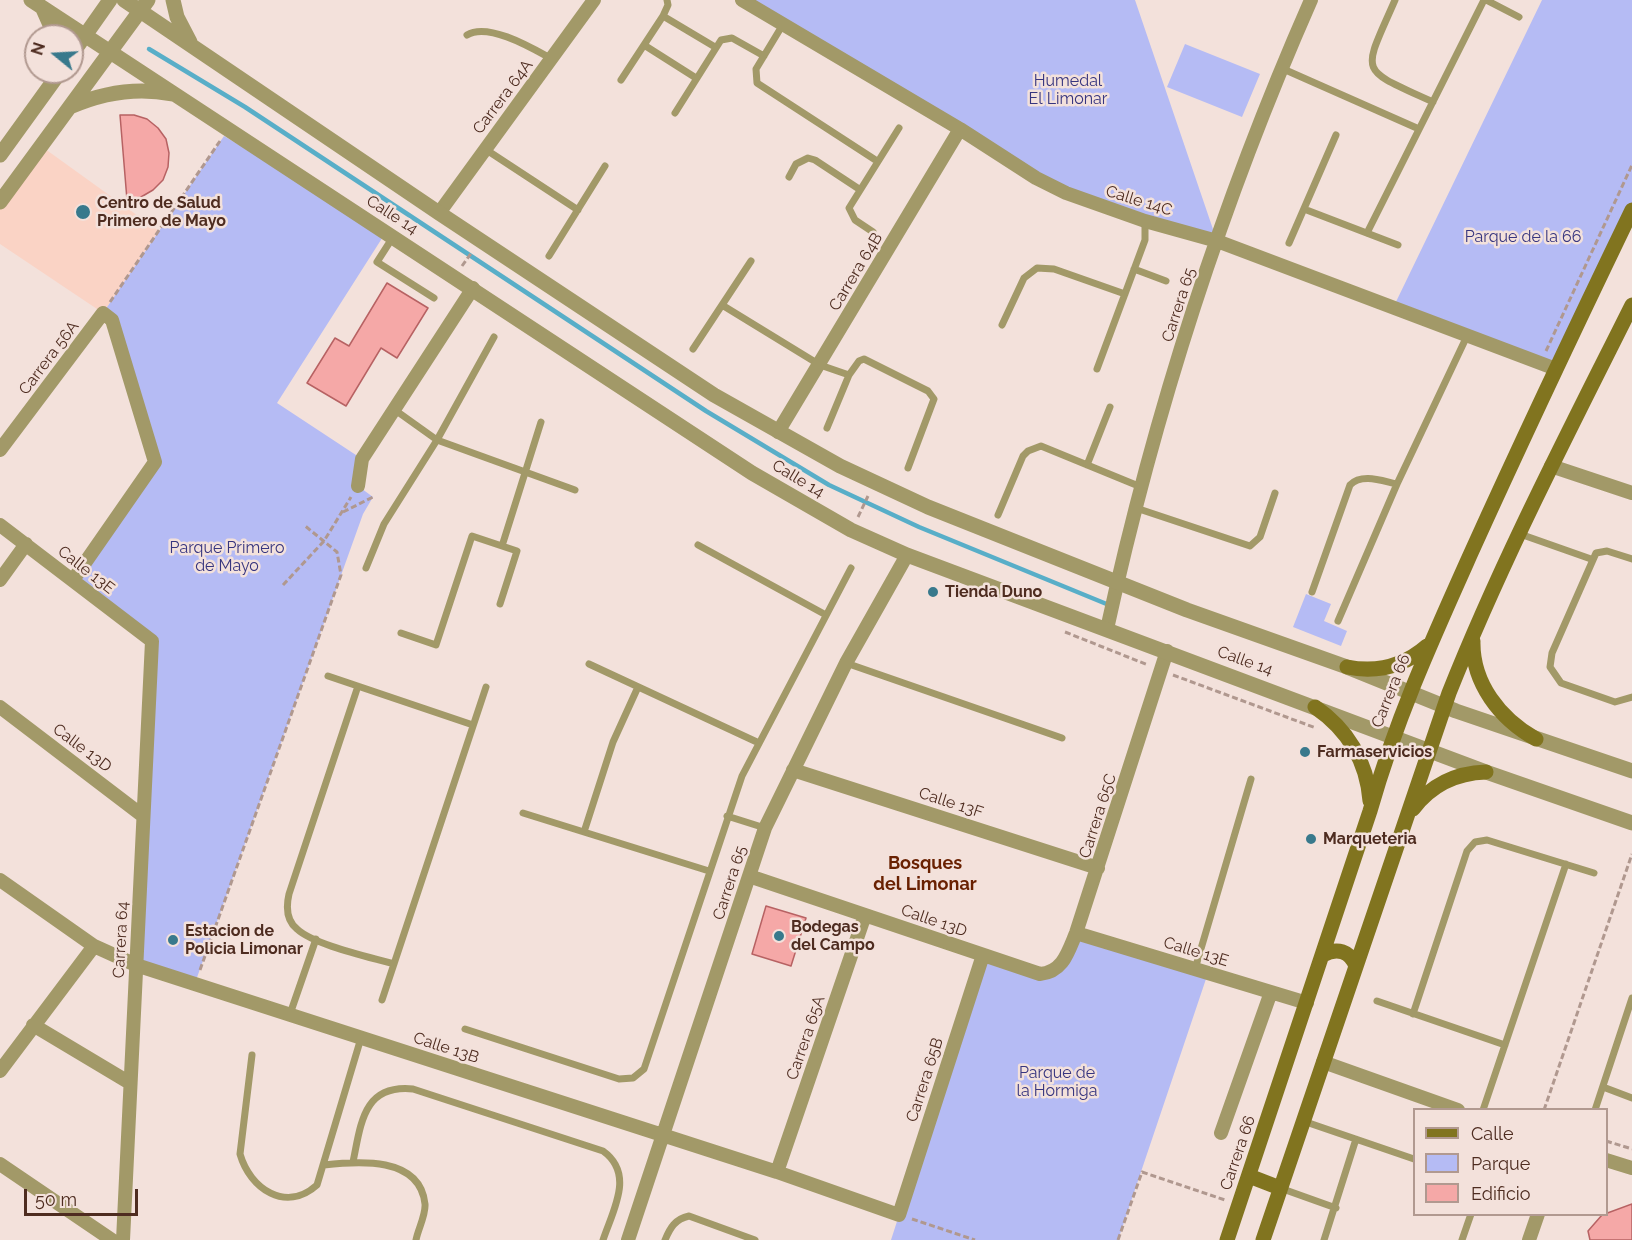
<!DOCTYPE html>
<html>
<head>
<meta charset="utf-8">
<style>
	body { margin:0 }
	#map { position:relative; width:1632px; height:1240px; overflow:hidden; background:#f3e1db; font-family:Raleway,sans-serif }
	canvas { display:block }
	.legend { position:absolute; left:1413px; top:1108px; width:195px; height:108px; box-sizing:border-box; background:#f3e1db; border:2px solid #b19990; margin:0; padding:8px 10px; list-style:none; font-size:18px; color:#4e2c20 }
	.legend li { display:flex; align-items:center; gap:12px; height:30px }
	.legend b { width:30px; border:2px solid #b19990 }
	.north { position:absolute; left:24px; top:24px; width:60px; height:60px; box-sizing:border-box; background:#f3e1db; border:2px solid #b19990; border-radius:50%; rotate:288deg; font-size:16px; font-weight:700; line-height:24px; text-align:center; color:#4e2c20 }
	.north::after { content:''; display:block; margin:auto; width:21px; height:27px; background:#38798c; clip-path:polygon(50% 0,100% 100%,50% 72%,0 100%) }
	.scale { position:absolute; left:24px; top:1189px; width:114px; height:27px; box-sizing:border-box; border:3px solid #4e2c20; border-top:0; padding-left:8px; font-size:18px; line-height:21px; white-space:nowrap; color:#4e2c20; -webkit-text-stroke:4px #f3e1db; paint-order:stroke }
</style>
</head>
<body>
<div id="map">
<canvas width="1632" height="1240"></canvas>
<ul class="legend">
<li><b style="height:8px;background:#81741f"></b>Calle</li>
<li><b style="height:16px;background:#b5bbf4"></b>Parque</li>
<li><b style="height:16px;background:#f5a8a7"></b>Edificio</li>
</ul>
<div class="north">N</div>
<div class="scale">50 m</div>
</div>
<script>
const g = document.querySelector('canvas').getContext('2d');
g.lineJoin = 'round';
function fillPath(path, color) { g.fillStyle = color; g.fill(path, 'evenodd'); }
function strokePath(path, color, width, dash) { g.strokeStyle = color; g.lineWidth = width; g.lineCap = dash ? 'butt' : 'round'; g.setLineDash(dash || []); g.stroke(path); }
function write(font, color, halo, rows, align = 'center') {
  g.font = font + ' Raleway,sans-serif'; g.lineWidth = 5; g.setLineDash([]); g.textBaseline = 'middle'; g.strokeStyle = halo; g.fillStyle = color; for (const [text, x, y, turn = 0] of rows) {
    g.save(); g.translate(x, y); g.rotate((+turn || 0) * Math.PI / 180); g.textAlign = isNaN(turn) ? turn : align; if (halo) g.strokeText(text, 0, 0); g.fillText(text, 0, 0); g.restore();
  }
}
fillPath(new Path2D(`
	M41,146L159,231L103,313L0,244V202Z`), '#fad3c5');
fillPath(new Path2D(`
	M742,0H1135L1217,241L1066,193Z
	M1542,0H1632V210L1556,369L1393,308Z
	M1185,44L1260,74L1242,117L1167,87Z
	M224,136L386,232L277,403L362,459L358,486L373,497L363,514L195,983L136,965L152,642L73,580L155,462L103,313Z
	M1306,594L1331,604L1324,621L1347,631L1341,646L1293,627Z
	M1076,933L1208,973L1118,1240H891L983,955L1052,973Z`), '#b5bbf4');
strokePath(new Path2D(`
	M149,49L245,107L706,411L829,485L919,527L1109,605`), '#58aec8', 4.5);
const building = new Path2D(`
	M120,115H134L147,119L158,128L166,139L169,153L168,167L163,180L153,190L141,197L127,200Z
	M387,283L428,308L397,358L381,348L346,406L307,383L335,338L349,346Z
	M766,906L806,918L791,966L752,954Z
	M1632,1204V1240H1590L1588,1231L1602,1215Z`);
fillPath(building, '#f5a8a7');
strokePath(building, '#b76263', 1.5);
strokePath(new Path2D(`
	M462,266L472,252
	M110,302L220,141
	M1546,351L1632,165
	M343,512L373,497
	M858,517L868,496
	M283,585L324,541L351,497
	M1065,632L1148,665
	M1173,675L1316,728
	M200,970L341,575L337,552L304,525
	M1544,1110L1632,854
	M1606,1141L1632,1149
	M912,1219L975,1240
	M1118,1240L1142,1172L1225,1200`), '#b0988f', 3, [6, 3]);
strokePath(new Path2D(`
	M1395,0C1362,76 1357,67 1433,102
	M1486,0L1519,17
	M663,16L715,47
	M782,26L756,69L757,83L877,161
	M467,35C488,22 532,48 552,59
	M644,45L696,78
	M1281,68L1419,129
	M621,80L663,16L668,5L667,0
	M675,113L721,40L732,38L764,56
	M485,149L578,210
	M789,177L796,164L808,158L815,160L859,189
	M1304,209L1398,245
	M873,232L855,220L849,208L899,128
	M1367,233L1484,0
	M393,237L377,262L434,298
	M1289,243L1336,135
	M549,256L605,166
	M1134,269L1166,281
	M722,305L820,365L849,375L859,361L864,359L928,391L934,399L908,468
	M1002,325L1024,278L1037,268L1054,269L1125,294
	M693,349L751,261
	M1097,369L1145,240V221
	M395,410L437,440L575,490
	M827,428L849,375
	M1087,465L1110,407
	M1136,508L1250,546L1260,537L1275,493
	M998,515L1023,456L1028,451L1041,446L1141,487
	M1520,534L1591,559
	M698,545L826,615
	M1632,559L1607,551L1596,553L1552,653L1550,667L1561,683L1615,702L1632,697
	M366,568L384,524L437,440L494,337
	M1312,592L1350,485C1362,473 1382,481 1397,484
	M500,604L517,551L502,546
	M1338,621L1397,484L1467,336
	M401,633L436,645L472,536L502,546L541,422
	M846,663L1062,738
	M589,664L759,743
	M328,676L473,725
	M358,686L289,894C286,907 286,920 297,929C314,945 370,957 394,964
	M523,813L709,871
	M727,816L765,828
	M584,832L613,742L638,687
	M1195,969L1251,779
	M382,1000L486,687
	M1377,1001L1505,1045
	M290,1014L316,939
	M1413,1014L1467,851L1475,842L1487,840L1594,873
	M465,1029L619,1079L633,1078L644,1069L742,776L851,568
	M252,1055L240,1154C250,1189 286,1213 317,1185L361,1038
	M1603,1087L1632,1098
	M1483,1110L1566,864
	M1595,1110L1632,998
	M1303,1121L1414,1159
	M353,1162C361,1124 363,1084 413,1089L603,1151C635,1174 613,1210 603,1240
	M324,1165C358,1161 420,1156 425,1204C426,1215 418,1229 416,1240
	M1280,1188L1336,1208
	M665,1240C670,1228 675,1219 689,1216L755,1240
	M1324,1240L1356,1139
	M1462,1240L1471,1214`), '#a29968', 7);
strokePath(new Path2D(`
	M742,0L960,129L1036,178L1066,193L1145,221L1217,241L1556,369
	M439,213L594,0
	M778,432L960,129
	M0,450L103,313L112,320L155,462L73,580
	M1551,466L1632,493
	M358,486L362,459L473,288
	M0,525L152,641L123,1240
	M0,580L26,544
	M1107,629C1154,414 1222,202 1311,0
	M0,707L143,816
	M793,770L1098,868
	M749,876L1040,974C1063,972 1068,952 1076,933L1167,651
	M0,880L94,946L136,965L777,1172L899,1215L983,955
	M1076,933L1307,1003
	M33,1025L130,1083
	M1323,1062L1458,1110
	M0,1071L94,946
	M1221,1133L1271,992
	M1606,1160L1632,1168
	M0,1164L112,1240
	M777,1172L865,915
	M628,1240L765,828L846,663L907,555
	M1529,1240L1538,1214`), '#a29968', 14);
strokePath(new Path2D(`
	M31,0L752,473L851,530L907,555L1486,772L1632,823
	M124,0L439,213L714,395L840,466L928,507L1187,610L1347,667L1456,711L1632,771
	M173,0L177,17L190,42
	M43,9L55,36
	M72,54L110,0
	M70,107C102,93 137,87 172,94
	M0,155L60,72
	M0,202L148,0`), '#a29968', 15);
strokePath(new Path2D(`
	M1473,641C1472,683 1500,719 1536,739
	M1347,667C1377,673 1403,667 1427,646
	M1315,707C1347,729 1367,761 1370,801
	M1413,809C1431,785 1456,773 1486,772
	M1323,955C1337,947 1350,951 1356,966
	M1249,1176L1280,1188
	M1227,1240L1370,811C1396,719 1432,640 1471,553C1523,438 1577,324 1632,210
	M1263,1240L1449,693C1502,560 1568,433 1632,305`), '#81741f', 15);
for (const [x, y, r, color] of [
	[83,212,8,"#38798c"],
	[933,592,6,"#38798c"],
	[1305,752,6,"#38798c"],
	[1311,839,6,"#38798c"],
	[779,936,6,"#38798c"],
	[173,940,6,"#38798c"]
]) { const dot = new Path2D(); dot.arc(x, y, r, 0, 2 * Math.PI); g.fillStyle = color; g.fill(dot); strokePath(dot, '#f3e1db', 2); }
write('16px', '#37357f', '#f3e1db', [
	["Humedal",1068,81],
	["El Limonar",1068,99],
	["Parque de la 66",1523,237],
	["Parque Primero",227,548],
	["de Mayo",227,566],
	["Parque de",1057,1073],
	["la Hormiga",1057,1091]
]);
write('16px', '#4e2c20', '#f3e1db', [
	["Carrera 64A",503,97,-53],
	["Calle 14C",1139,201,17],
	["Calle 14",392,215,33],
	["Carrera 64B",856,272,-59],
	["Carrera 65",1179,305,-72],
	["Carrera 56A",49,358,-53],
	["Calle 14",798,479,31],
	["Calle 13E",86,570,38],
	["Calle 14",1245,661,20],
	["Carrera 66",1391,691,-68],
	["Calle 13D",82,748,37],
	["Calle 13F",951,803,18],
	["Carrera 65C",1098,816,-72],
	["Carrera 65",730,883,-72],
	["Calle 13D",934,921,19],
	["Carrera 64",121,940,-87],
	["Calle 13E",1196,952,17],
	["Carrera 65A",806,1038,-71],
	["Calle 13B",446,1048,18],
	["Carrera 65B",925,1080,-72],
	["Carrera 66",1238,1153,-71]
]);
write('bold 16px', '#4e2c20', '#f3e1db', [
	["Centro de Salud",97,203],
	["Primero de Mayo",97,221],
	["Tienda Duno",945,592],
	["Farmaservicios",1317,752],
	["Marqueteria",1323,839],
	["Bodegas",791,927],
	["del Campo",791,945],
	["Estacion de",185,931],
	["Policia Limonar",185,949]
], 'left');
write('bold 18px', '#692102', '#f3e1db', [
	["Bosques",925,864],
	["del Limonar",925,885]
]);
</script>
</body>
</html>
